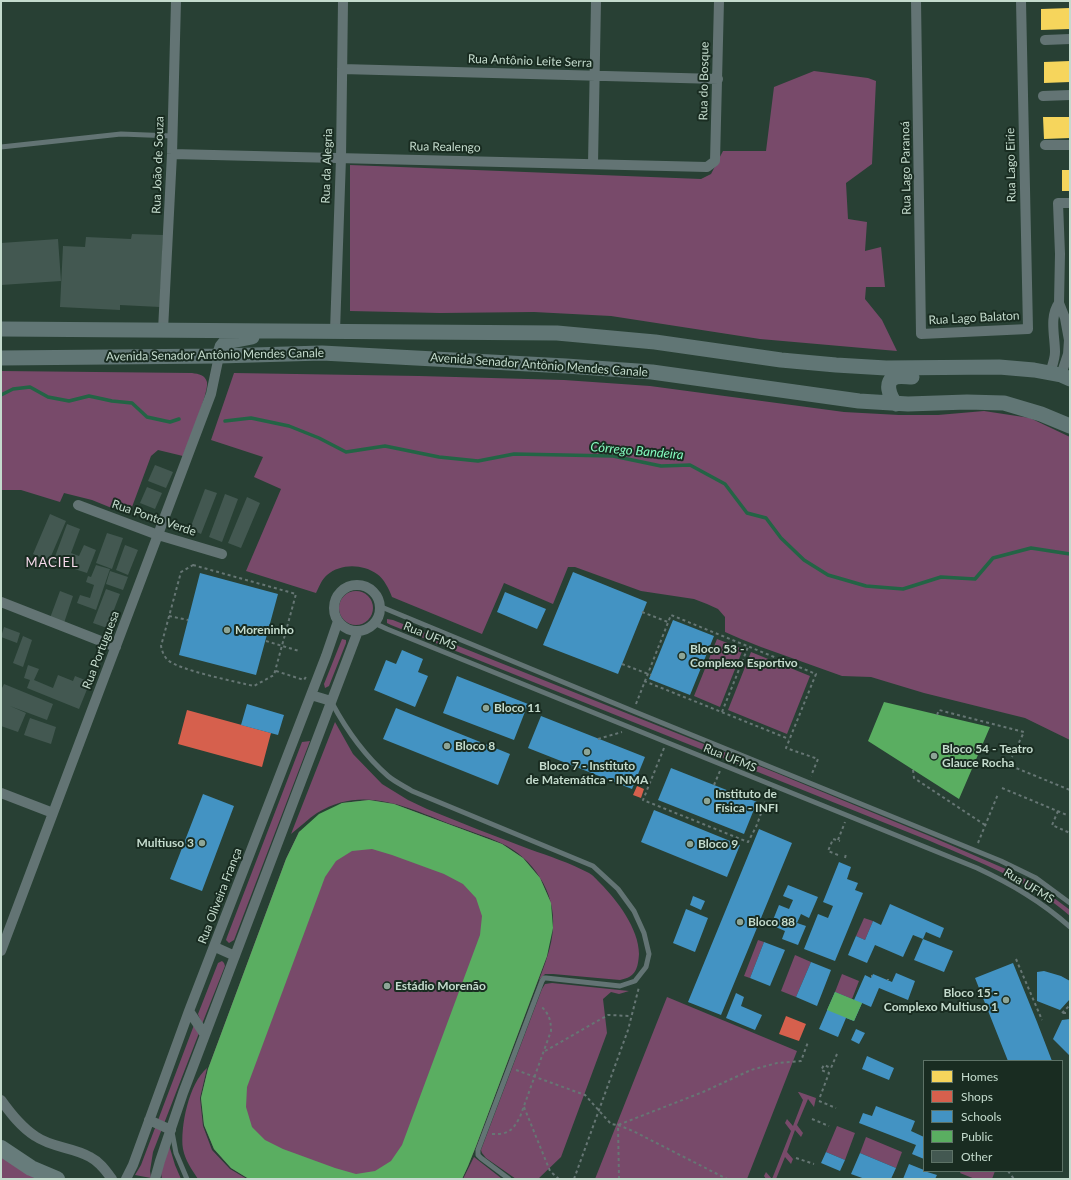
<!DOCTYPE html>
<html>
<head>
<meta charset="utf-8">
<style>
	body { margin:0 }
	#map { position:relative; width:1071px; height:1180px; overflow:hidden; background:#284034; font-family:Lato,sans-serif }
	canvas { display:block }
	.frame { position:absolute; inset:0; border:2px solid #c4dbcd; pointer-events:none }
	.legend { position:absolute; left:923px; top:1060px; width:140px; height:112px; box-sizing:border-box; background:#192c21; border:1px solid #5d7266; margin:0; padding:5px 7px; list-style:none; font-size:12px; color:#c4dbcd }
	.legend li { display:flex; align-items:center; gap:8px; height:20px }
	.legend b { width:20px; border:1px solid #5d7266 }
</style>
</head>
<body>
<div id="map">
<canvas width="1071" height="1180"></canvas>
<div class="frame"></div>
<ul class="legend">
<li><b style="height:11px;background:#f6d55c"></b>Homes</li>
<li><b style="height:11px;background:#d6604d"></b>Shops</li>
<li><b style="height:11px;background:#4393c3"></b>Schools</li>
<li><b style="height:11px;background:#5aae61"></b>Public</li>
<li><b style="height:11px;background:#435851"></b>Other</li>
</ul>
</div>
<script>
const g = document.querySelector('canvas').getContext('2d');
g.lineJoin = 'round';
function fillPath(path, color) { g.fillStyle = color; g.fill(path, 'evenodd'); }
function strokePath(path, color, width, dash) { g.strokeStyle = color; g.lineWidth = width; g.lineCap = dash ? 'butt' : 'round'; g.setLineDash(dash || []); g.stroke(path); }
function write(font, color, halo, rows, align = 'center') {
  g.font = font + ' Lato,sans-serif'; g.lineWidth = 4; g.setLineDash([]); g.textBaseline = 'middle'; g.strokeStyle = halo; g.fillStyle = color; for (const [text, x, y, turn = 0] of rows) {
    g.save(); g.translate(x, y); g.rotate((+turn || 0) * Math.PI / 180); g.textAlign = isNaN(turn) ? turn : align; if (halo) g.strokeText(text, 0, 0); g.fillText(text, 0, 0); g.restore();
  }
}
fillPath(new Path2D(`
	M814,71L868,78L876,81L872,164L846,183L848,219L867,222L865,251L881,247L885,287H866L865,299L882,320L897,351L760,339L611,316L534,312L440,313L350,311V165L701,179L711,174L723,151H766L774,87Z
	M1,371L192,373C199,374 205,375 207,382C209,392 188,443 183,456L158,450L151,456L129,515L92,500L64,493L60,502L21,490H1Z
	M234,373L419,376L564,380L650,386L844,412L899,415H938L984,411L1030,418L1070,437V740L1025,718L924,693L871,677L842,676L761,647L741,639L725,632V617L718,609L707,604L694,599L641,591L575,567H568L553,604L504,583L482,634L392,597C389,589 384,579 377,574C363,564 341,563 327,575C322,579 319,587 316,593L246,571L281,489L254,477L263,457L211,440Z
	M339 608a17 17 0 1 1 34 0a17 17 0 1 1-34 0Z
	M387,619L393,620L774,772L932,837L1008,870L1038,886L1070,910V916C1030,881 979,862 930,841L391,625L387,623Z
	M342,639L346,640V643L329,686L325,688L324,684Z
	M717,639L743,649L720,707L694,696Z
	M751,652L810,676L787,734L728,710Z
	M335,722L353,754L382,784L408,800L427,809C461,823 495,836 529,849C549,856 570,863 589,873C593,875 597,880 600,883C617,900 639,929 639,954C638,968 636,977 620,980L553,974H545L539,980C545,964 552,946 553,928C556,892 533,858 501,843C486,836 469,831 453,825C408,808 364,784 317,813C308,819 300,827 291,834Z
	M310,741L234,940L229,943L226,940L227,937L302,742Z
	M369,800L394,804L502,844L523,858L540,878L551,903L547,956L476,1146L468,1166L462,1179H249L231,1168L214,1149L204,1125L201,1098L208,1069L286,859L299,832L342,803Z
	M864,918L873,921L865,940L856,936Z
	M758,940L764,942L750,978L744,976Z
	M795,955L811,962L796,997L781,991Z
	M222,961L224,963L225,966L202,1024L198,1014L218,963Z
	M842,974L859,981L852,999L835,992Z
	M552,983L629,991L619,994L611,992L603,999L607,1033L561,1157L538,1179H516L486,1158L482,1153L481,1150L542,989L545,984Z
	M667,997L797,1051L747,1179H595Z
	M194,1025L199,1033L153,1152L150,1171L151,1178L135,1175L141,1165Z
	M207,1068L200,1098L203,1126L212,1150L230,1169L247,1179H198C192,1170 185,1160 183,1149C180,1127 189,1083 207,1068Z
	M799,1092L816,1098L814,1107L808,1099L797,1125L803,1133L801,1137L795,1130L787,1152L793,1159L791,1164L785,1157L776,1179H766L764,1176L766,1172L772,1179L791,1131L785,1123L787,1119L793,1126L803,1100L798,1092Z
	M837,1126L855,1133L845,1160L826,1152Z
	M866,1137L902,1152L896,1168L860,1153Z
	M169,1145L175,1165L181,1179H162L161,1173Z
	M1,1154L40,1179H1Z
	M474,1157L501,1178L502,1179H463Z
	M961,1171H995L992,1179H975L960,1173Z`), '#784a6a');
fillPath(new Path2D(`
	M1070,8V29L1041,30V9Z
	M1070,61V82L1044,83V62Z
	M1043,117H1070V138L1044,139Z
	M1062,170H1070V191H1062Z`), '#f6d55c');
fillPath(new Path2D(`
	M187,710L271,733L262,767L178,744Z
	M637,786L644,789L641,798L633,795Z
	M786,1016L806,1024L799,1041L779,1034Z`), '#d6604d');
fillPath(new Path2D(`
	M573,572L647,602L618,674L543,645Z
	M200,573L278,594L256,675L179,655Z
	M505,592L546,609L537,629L497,612Z
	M673,620L714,636L690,695L649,679Z
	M402,650L423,659L418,672L428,676L415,707L374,690L386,660L396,664Z
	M457,676L528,704L514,740L443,713Z
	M247,704L284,715L278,735L241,725Z
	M396,708L510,754L498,785L383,739Z
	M541,716L645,757L632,789L528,748Z
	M671,768L757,802L744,834L658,800Z
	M203,794L234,806L202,891L170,879Z
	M654,810L740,845L727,877L641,842Z
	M759,829L792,843L721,1015L688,1002Z
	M839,862L851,867L847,879L858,883L855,890L863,893L835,961L804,949L818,914L828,918L833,906L823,902Z
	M788,885L818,897L809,918L801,914L797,923L806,926L798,945L782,939L785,931L771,925L779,905L789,909L793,900L783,896Z
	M693,896L705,901L701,910L690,905Z
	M890,904L944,928L940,938L926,932L923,939L913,935L903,957L875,945L867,963L848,955L856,936L865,940L873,921L881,925Z
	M686,909L708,918L695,952L673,943Z
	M923,939L953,951L944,972L914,960Z
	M764,942L785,950L770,986L750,978Z
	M811,962L831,970L817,1006L796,997Z
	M1013,963L1037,1022L1052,1061H1008L975,978Z
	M1044,971L1061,976L1070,981V999L1060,1010L1037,1001V972Z
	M896,973L915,981L908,1000L879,988L871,1007L862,1003L854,1021L846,1018L838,1037L819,1029L835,992L854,1000L865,975L871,978L873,974L892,982Z
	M736,993L744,997L741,1006L762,1015L755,1030L726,1018Z
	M1070,1019V1056L1053,1039L1062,1020Z
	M856,1029L865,1033L859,1044L851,1040Z
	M867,1056L894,1068L889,1080L862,1069Z
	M876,1106L915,1121L911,1131L924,1137V1159L912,1154L916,1145L859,1123L863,1113L872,1116Z
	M826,1152L845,1160L840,1171L821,1163Z
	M860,1153L896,1168L891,1179H865L851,1174Z
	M909,1164L924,1170V1171L937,1175L935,1179H903Z`), '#4393c3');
fillPath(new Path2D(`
	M884,702L990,727L959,799L868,741Z
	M369,800L394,804L502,844L523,858L540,878L551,903L553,928L547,956L476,1146L468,1166L462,1179H249L231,1168L214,1149L204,1125L201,1098L208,1069L286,859L299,832L319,814L342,803ZM372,849L392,855L444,874L463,884L476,898L482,916L480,935L402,1145L391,1161L375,1171L356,1174L335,1168L283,1149L265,1140L252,1127L246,1107L247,1087L325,877L336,861L352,851Z
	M835,992L862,1003L854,1021L827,1010Z`), '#5aae61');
strokePath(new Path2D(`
	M1,395L13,389L30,387L48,397L69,401L89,396L112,401L132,403L147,417L170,422L179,419
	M225,421L251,418L289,426L319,438L346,452L385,446L439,457L478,461L514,454L613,456L661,466L690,465L725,484L747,513L766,518L781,538L804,560L828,575L866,586L903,589L941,577L975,579L993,558L1031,548L1070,554`), '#236445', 3.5);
fillPath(new Path2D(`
	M132,234L163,235L160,307L120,305V310L60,307L63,246L85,247L86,237L131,239Z
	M58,239L61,281L1,285V243Z
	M155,465L173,472L166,488L148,481Z
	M147,487L162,493L155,509L140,503Z
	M205,489L217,493L201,534L190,529Z
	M225,494L238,499L222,542L209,537Z
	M247,497L260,503L241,548L228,543Z
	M50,514L66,521L49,561L33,554Z
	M67,524L80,529L71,553L79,556L84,545L96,550L87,573L53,562Z
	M107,533L123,538L112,569L96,563Z
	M125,545L138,550L128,575L116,570Z
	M96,565L110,569L96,610L77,603L80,595L90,598L94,585L86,582L88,576L91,577Z
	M110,571L128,577L123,590L106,584Z
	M106,589L120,594L107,628L93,623Z
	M60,591L73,596L64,623L50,618Z
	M4,627L20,633L17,643L1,637Z
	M23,636L32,640L23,667L13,663Z
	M28,665L39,669L34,680L53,688L58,675L73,681L75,676L90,682L79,709L27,688L30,680L24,678Z
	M4,684L53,704L47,720L10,706L26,713L18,732L1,726V690Z
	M30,718L56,727L51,744L24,735Z`), '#435851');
strokePath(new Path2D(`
	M193,565L296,594L274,675L254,686C237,682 178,670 168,660C164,657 162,651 161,646L181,572Z
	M642,612L668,622
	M169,616L188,620
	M266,641L299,651
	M622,664L651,675
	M276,671L304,680L307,675
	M644,681L789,739
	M636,704L671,615L816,674L786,748L818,759L811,776
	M722,712L748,647
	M937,715L939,710L1024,732L1012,757
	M598,739L622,732
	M664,748L643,800L748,842L756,827L769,792
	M1011,766L1070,790
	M913,770L914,778L985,825
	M714,785L720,771
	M1002,788L1067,815
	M1058,811L1052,825L1070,833
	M838,840L845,822
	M978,843L998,794
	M838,855L828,851L833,839L840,841
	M845,858L846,854
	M1016,959L1042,1020
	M871,976H872
	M888,980V979
	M1062,1013L1070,1005
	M1063,1013H1070
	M545,1051L608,1015L631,1016
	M516,1070L585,1095L611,1124L618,1125L703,1092L751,1070L777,1063L801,1061L808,1042
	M820,1097L829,1073L821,1070L824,1065L831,1068L837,1054
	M819,1101L836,1108
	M524,1107L550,1171L559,1179
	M812,1119L829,1126
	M492,1134C508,1135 513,1130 520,1117L551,1031C551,1020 549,1014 541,1006
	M796,1158L814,1164
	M1008,1171L1014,1179
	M574,1179L628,1030L639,987
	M619,1179L618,1125L633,1131L727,1179`), '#667674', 2, [3, 3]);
strokePath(new Path2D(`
	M1,147L121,134L173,136
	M379,606L633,711L1001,861L1036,878L1070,903
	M374,623L387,629L977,868C1011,884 1041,901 1070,927
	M332,703C347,731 364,755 388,776C395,782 404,786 412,791L593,866L618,889L634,911L644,933L649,954L646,967L635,981L620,986L546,978H544L542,981L478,1150V1155L481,1158L509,1179
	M172,1132L176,1153L187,1179`), '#637474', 5);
strokePath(new Path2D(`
	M916,1L921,334L1028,329L1021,1
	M1045,40L1070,39
	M342,69L718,79
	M1043,96L1070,95
	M1045,145H1070
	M172,154L707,167L715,161L719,1
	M593,164L596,1
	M163,330L172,154L176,1
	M335,331L341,158L343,1
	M1050,373C1052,366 1055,359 1055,352C1055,336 1049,317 1059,303
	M1061,375L1068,354L1069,340L1065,318L1059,303L1060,254L1058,203H1070
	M78,505L158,535L222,554
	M334 608a23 23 0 1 1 46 0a23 23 0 1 1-46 0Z
	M1,602L116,647
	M311,695L331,701
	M1,793L53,813
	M215,947L235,956
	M1,951L211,394L219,356
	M189,1011L205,1035
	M1,1100C11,1114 21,1127 35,1136C52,1148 73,1147 90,1157C100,1162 106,1171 112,1179
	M149,1120L171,1130
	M126,1179L133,1165L189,1011L326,656L338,621
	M155,1179L160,1161L183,1093L358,631`), '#637474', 10);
strokePath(new Path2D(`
	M1,329L557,333L655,342L781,360L836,365L886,368L999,367L1034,370L1061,375L1070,379
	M219,356L222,347L226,342L252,337
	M1,358L219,356L322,353L566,366L652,372L859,401L908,404L967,402L1004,403L1041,414L1070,426
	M896,404C890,397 883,381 896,377C901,376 907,377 912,377`), '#617675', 15);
strokePath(new Path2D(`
	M1,1148L31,1168L57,1179`), '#677c7b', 16);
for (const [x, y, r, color] of [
	[227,630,4,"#8da597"],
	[682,656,4,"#8da597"],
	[486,708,4,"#8da597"],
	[447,746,4,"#8da597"],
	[587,752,4,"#8da597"],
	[934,756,4,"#8da597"],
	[707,801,4,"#8da597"],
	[202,843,4,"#8da597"],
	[690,844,4,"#8da597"],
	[740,922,4,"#8da597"],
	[387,986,4,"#8da597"],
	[1006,1000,4,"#8da597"]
]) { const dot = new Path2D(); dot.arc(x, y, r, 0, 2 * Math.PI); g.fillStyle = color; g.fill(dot); strokePath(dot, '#192c21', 1.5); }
write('12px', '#c4dbcd', '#192c21', [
	["Rua Antônio Leite Serra",530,61,2],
	["Rua do Bosque",704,81,-89],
	["Rua Realengo",445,147,1],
	["Rua João de Souza",158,165,-88],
	["Rua Lago Eirie",1011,165,-91],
	["Rua da Alegria",327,166,-88],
	["Rua Lago Paranoá",906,168,-91],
	["Rua Lago Balaton",974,318,-3],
	["Avenida Senador Antônio Mendes Canale",215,355,-1],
	["Avenida Senador Antônio Mendes Canale",539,365,4],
	["Rua Ponto Verde",154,518,19],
	["Rua UFMS",430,636,22],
	["Rua Portuguesa",101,650,-69],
	["Rua UFMS",730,758,22],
	["Rua UFMS",1029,886,31],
	["Rua Oliveira França",220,896,-69]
]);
write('bold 12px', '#c4dbcd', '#192c21', [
	["Moreninho",235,630],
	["Bloco 53 -",690,649],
	["Complexo Esportivo",690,663],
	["Bloco 11",494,708],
	["Bloco 8",455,746],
	["Bloco 54 - Teatro",942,749],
	["Glauce Rocha",942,763],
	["Bloco 7 - Instituto",587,766,"center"],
	["de Matemática - INMA",587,780,"center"],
	["Instituto de",715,794],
	["Física - INFI",715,808],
	["Multiuso 3",194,843,"right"],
	["Bloco 9",698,844],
	["Bloco 88",748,922],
	["Estádio Morenão",395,986],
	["Bloco 15 -",998,993,"right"],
	["Complexo Multiuso 1",998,1007,"right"]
], 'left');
write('italic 13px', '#83fbbe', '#192c21', [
	["Córrego Bandeira",637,451,5]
]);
g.letterSpacing = '1px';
write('13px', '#f7daec', '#192c21', [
	["MACIEL",52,563]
]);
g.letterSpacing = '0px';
</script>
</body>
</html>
